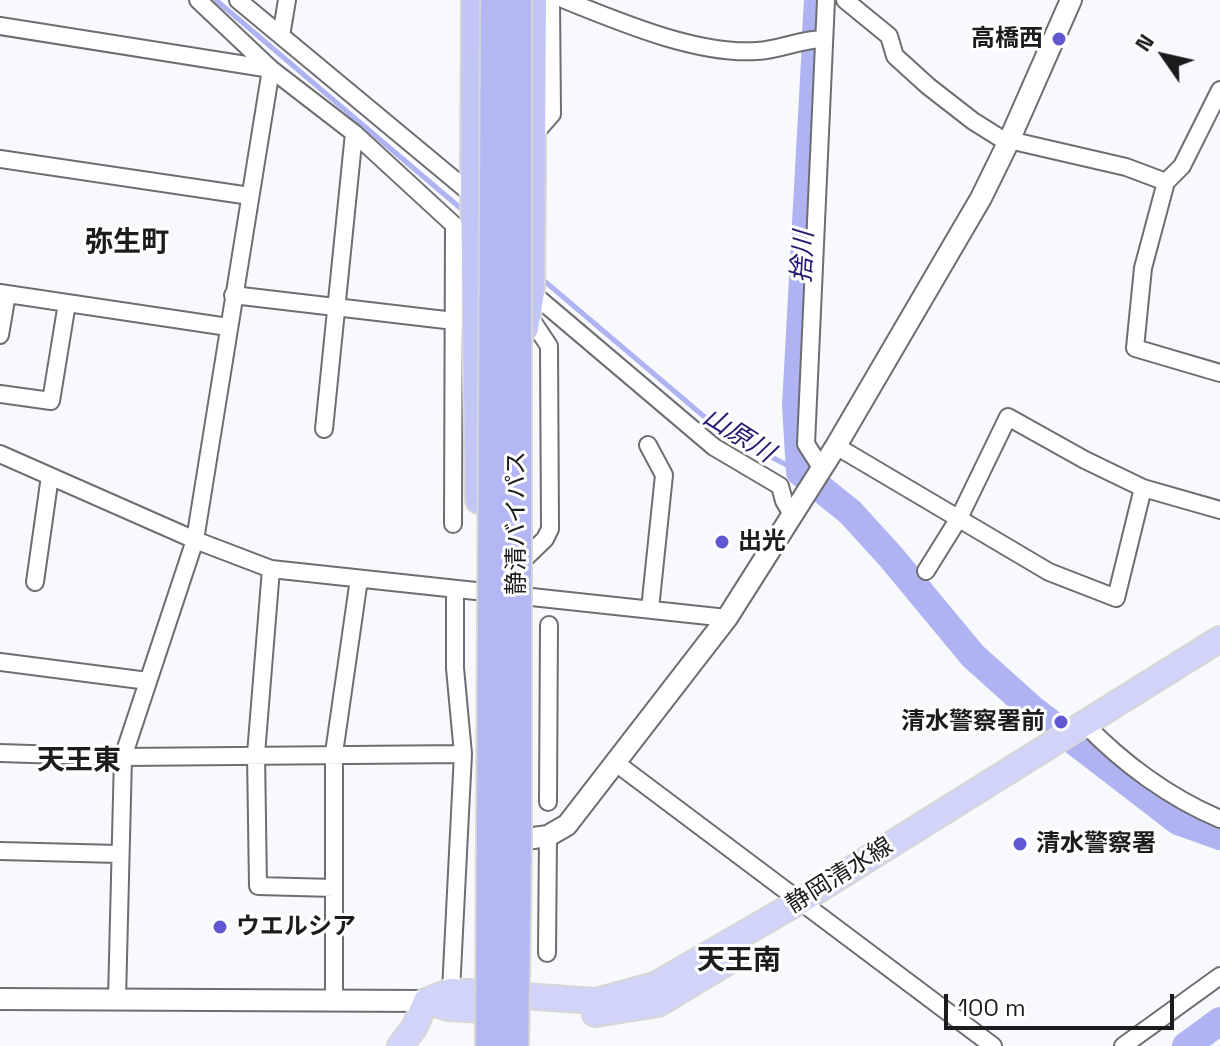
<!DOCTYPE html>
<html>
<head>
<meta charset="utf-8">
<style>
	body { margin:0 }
	#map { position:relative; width:1220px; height:1046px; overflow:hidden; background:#f8f9fc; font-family:"Space Grotesk",sans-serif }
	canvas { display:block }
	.north { position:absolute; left:1124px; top:16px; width:80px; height:80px; -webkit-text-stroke:6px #fff; paint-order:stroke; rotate:304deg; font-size:22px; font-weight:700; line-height:32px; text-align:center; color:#1b1c1d }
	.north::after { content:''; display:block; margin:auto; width:28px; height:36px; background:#1b1c1d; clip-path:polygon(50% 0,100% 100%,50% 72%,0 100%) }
	.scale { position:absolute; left:944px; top:994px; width:230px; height:36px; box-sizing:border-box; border:4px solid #1b1c1d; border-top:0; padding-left:10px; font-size:24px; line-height:28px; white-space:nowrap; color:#1b1c1d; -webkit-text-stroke:6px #fff; paint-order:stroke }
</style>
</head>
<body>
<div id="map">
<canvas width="1220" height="1046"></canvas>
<div class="north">N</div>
<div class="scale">100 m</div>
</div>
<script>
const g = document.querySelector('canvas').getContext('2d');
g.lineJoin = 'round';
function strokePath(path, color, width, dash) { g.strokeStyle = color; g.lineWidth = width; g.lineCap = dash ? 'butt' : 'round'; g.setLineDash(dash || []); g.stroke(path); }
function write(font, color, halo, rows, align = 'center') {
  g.font = font + ' "Space Grotesk","Noto Sans JP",sans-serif'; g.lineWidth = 6; g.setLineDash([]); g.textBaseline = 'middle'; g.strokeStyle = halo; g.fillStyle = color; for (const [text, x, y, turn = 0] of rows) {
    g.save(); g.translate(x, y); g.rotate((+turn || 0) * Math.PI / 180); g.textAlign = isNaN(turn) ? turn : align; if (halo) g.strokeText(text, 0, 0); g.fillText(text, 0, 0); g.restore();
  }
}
strokePath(new Path2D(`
	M216,0L465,212
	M542,279L720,430L800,472`), '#afb3f2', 5);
strokePath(new Path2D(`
	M816,34L818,0
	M816,43L796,405L800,472L850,512L891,557L973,656L1031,708L1178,821L1220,836
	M1186,1046L1220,1021`), '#afb3f2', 28);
const minor = new Path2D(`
	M198,0L271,69L354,133L454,225L453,524
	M238,0L474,196
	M565,0C620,22 697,55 757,51C780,50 801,39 824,39
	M845,0L889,36L895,56L928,86L973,121L1008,143
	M0,26L271,69L195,540L123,757L117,999
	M281,36L287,0
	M1220,90L1182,166L1166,182L1143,268L1135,348L1220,373
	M531,138L552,114L551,0
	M1009,140L1126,167L1166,182
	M0,159L250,196
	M531,292L714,447L780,486L784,501L793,516
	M0,293L228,327
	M233,295L454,321
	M0,335L7,294
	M0,394L51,401L67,303
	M324,429L354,133
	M648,445L664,475L650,609
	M836,446L1049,572L1116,598L1143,488
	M0,454L195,540L271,569L727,618
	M822,469L806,444L826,0
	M517,566L545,539L550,529L549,346L527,313
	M271,569L256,754L258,886L334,888
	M926,571L959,518L1008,417L1085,460L1143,488L1220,510
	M35,582L50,476
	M0,662L148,681
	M1084,723C1122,763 1170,798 1220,819
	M0,753L123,757L463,754
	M616,763L993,1046
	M548,802L549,625
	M0,851L119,854
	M547,953L548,836
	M451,991L463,754L455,668V589
	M334,1001V753L359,579
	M1123,1046L1220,976`);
const tertiary = new Path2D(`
	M511,841L548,836L567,825L727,618L836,446L981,198L1008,143L1071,0
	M0,999L426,1001`);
const primary = new Path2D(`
	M426,1001L448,1008L502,1011
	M595,1014L658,1004L736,957
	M400,1046L414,1028L426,1001L451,991L596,1001L655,985L802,900L1220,639`);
const trunk = new Path2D(`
	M475,0L474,196L479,500
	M525,328L531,292L533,0`);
strokePath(minor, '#6d6e71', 20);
strokePath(tertiary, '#6d6e71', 24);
strokePath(primary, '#d6d6d6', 28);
strokePath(trunk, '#d6d6d6', 30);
strokePath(minor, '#fff', 16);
strokePath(tertiary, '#fff', 20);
strokePath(primary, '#d1d4f8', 24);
strokePath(trunk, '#c2c6f6', 26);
const motorwayBridge = new Path2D(`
	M490,1046L495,0
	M514,1046L517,846V0`);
strokePath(motorwayBridge, '#d6d6d6', 32, []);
strokePath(motorwayBridge, '#b3b7f3', 28);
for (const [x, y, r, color] of [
	[1059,39,8,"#5f58d1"],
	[722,542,8,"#5f58d1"],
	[1061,722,8,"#5f58d1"],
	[1020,844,8,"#5f58d1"],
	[220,927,8,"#5f58d1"]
]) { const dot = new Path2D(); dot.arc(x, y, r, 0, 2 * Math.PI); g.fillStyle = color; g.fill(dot); strokePath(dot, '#fff', 3); }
write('bold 24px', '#1b1c1d', '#fff', [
	["高橋西",1043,39,"right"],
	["出光",738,542],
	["清水警察署前",1045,722,"right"],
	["清水警察署",1036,844],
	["ウエルシア",236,927]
], 'left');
write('24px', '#1b1c1d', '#fff', [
	["静清バイパス",517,523,-90],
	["静岡清水線",840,876,-32]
]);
write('italic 26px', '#271971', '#fff', [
	["捨川",804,257,-87],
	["山原川",738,436,32]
]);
write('bold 28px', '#1b1c1d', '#fff', [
	["弥生町",127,243],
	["天王東",79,761],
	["天王南",739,961]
]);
</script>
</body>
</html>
